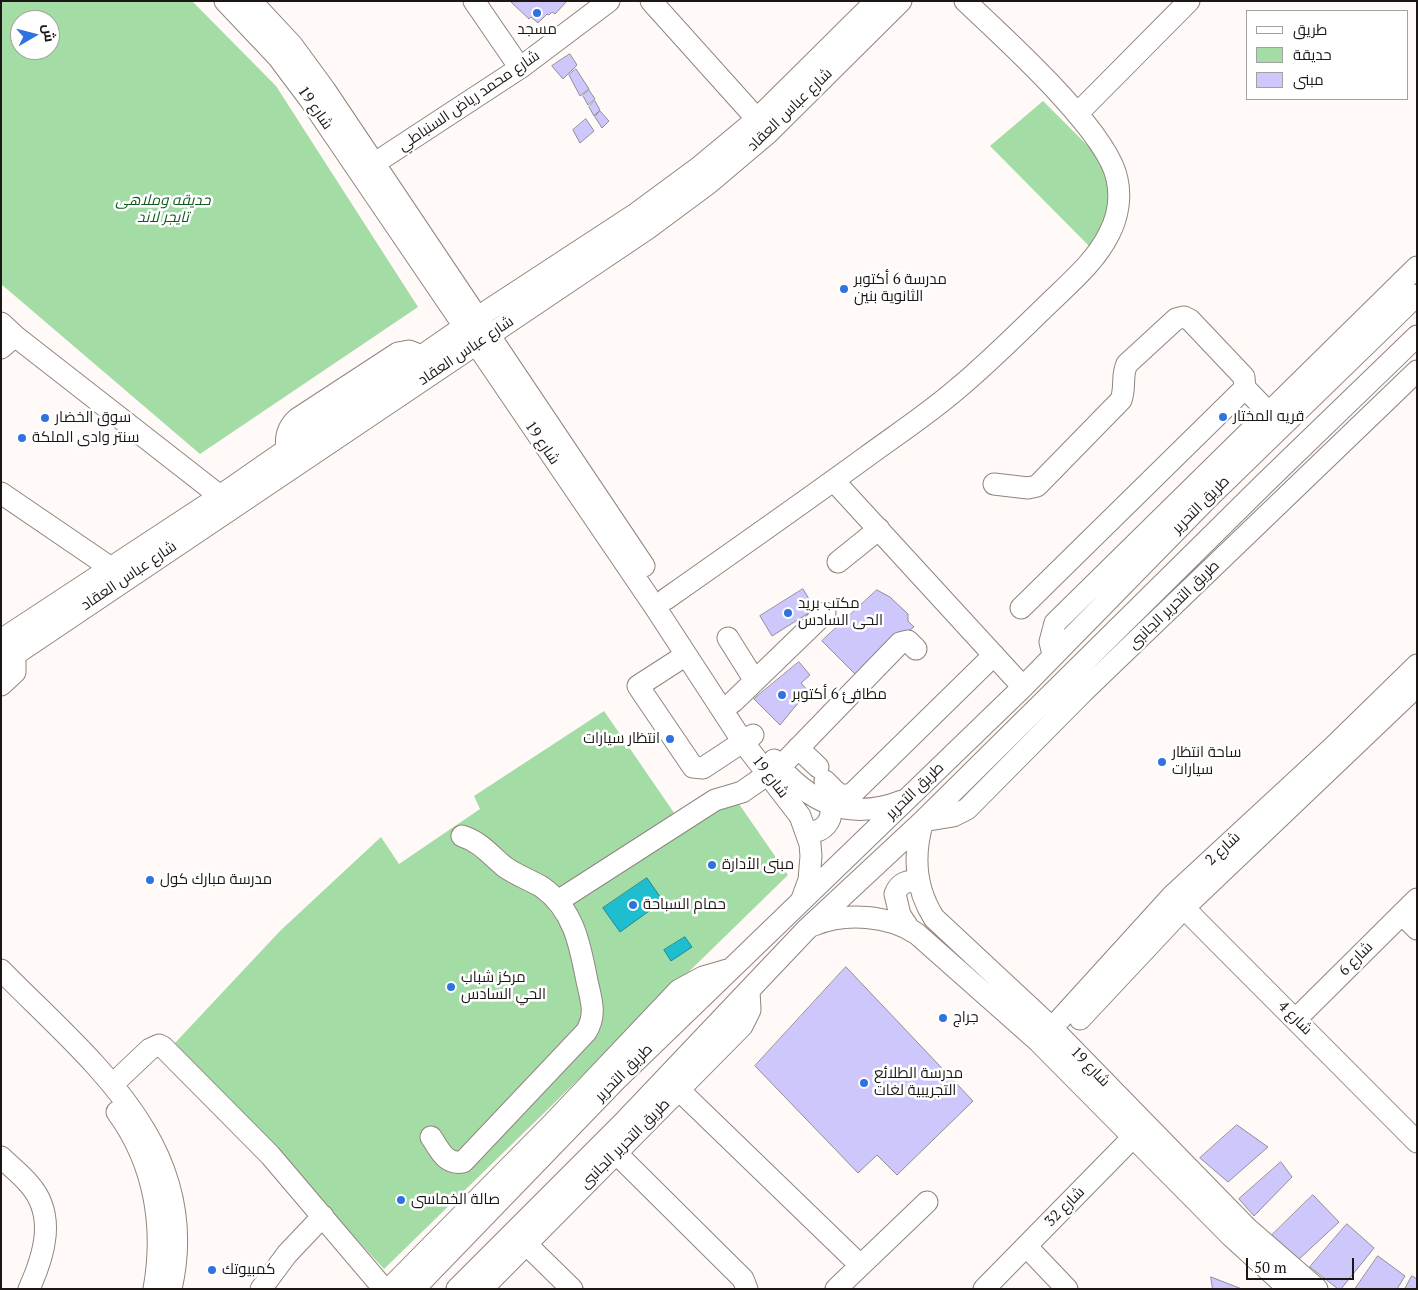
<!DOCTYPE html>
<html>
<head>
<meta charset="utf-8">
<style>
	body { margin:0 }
	#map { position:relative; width:1418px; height:1290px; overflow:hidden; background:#fff9f7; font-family:"PT Serif",Cairo,serif }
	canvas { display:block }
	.frame { position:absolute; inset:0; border:2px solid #1c1715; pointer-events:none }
	.legend { position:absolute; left:1246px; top:10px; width:162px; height:90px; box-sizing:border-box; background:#fff; border:1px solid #a4a2a1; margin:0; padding:6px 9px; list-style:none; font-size:15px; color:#1c1715 }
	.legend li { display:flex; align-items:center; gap:10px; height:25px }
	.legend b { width:25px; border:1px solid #a4a2a1 }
	.north { position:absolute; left:10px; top:10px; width:50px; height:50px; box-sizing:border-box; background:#fff; border:1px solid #a4a2a1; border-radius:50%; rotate:82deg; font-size:14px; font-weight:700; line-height:20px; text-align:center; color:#1c1715 }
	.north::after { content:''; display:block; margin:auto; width:18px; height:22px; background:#3072df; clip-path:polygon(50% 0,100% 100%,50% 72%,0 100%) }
	.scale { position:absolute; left:1246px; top:1258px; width:108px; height:22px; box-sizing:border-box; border:2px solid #1c1715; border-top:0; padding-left:6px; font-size:15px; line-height:18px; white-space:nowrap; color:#1c1715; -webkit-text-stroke:4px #fff; paint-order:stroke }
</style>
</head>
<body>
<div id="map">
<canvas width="1418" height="1290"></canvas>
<div class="frame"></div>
<ul class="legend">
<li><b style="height:6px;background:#fff"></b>طريق</li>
<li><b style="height:14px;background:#a4dca5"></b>حديقة</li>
<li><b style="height:14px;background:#cdc7fc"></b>مبنى</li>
</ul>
<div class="north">ش</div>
<div class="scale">50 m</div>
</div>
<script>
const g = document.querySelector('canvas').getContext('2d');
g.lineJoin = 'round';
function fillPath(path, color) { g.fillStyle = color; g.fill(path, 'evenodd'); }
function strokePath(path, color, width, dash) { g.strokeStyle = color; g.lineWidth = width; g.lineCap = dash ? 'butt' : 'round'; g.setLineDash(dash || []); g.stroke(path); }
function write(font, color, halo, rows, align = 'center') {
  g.font = font + ' "PT Serif",Cairo,serif'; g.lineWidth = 5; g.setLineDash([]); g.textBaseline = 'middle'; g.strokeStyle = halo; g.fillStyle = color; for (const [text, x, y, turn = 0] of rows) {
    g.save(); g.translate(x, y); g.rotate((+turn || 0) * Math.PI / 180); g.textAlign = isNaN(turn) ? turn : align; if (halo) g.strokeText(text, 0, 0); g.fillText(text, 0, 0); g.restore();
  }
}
fillPath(new Path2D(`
	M1,1H192L276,86L418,307L200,454L1,284ZM20,20H50V50H20Z
	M1043,101L1100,158L1107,178L1110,209L1091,248L990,146Z
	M604,711L679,820L728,788L788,875L384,1269L175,1043L280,931L381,837L399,864L480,809L474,796Z`), '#a4dca5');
const water = new Path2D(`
	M647,878L663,901L620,932L603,908Z
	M685,937L692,947L671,961L664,950Z`);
fillPath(water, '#1ebece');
strokePath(water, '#1d8c96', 1);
const building = new Path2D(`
	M567,1L555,14L552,12L549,15L547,14L538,23L531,17L529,19L511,2Z
	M570,54L577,65L563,79L552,66Z
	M576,69L589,89L580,96L569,75Z
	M589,90L595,99L588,105L583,96Z
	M595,101L600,110L594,116L589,107Z
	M600,111L609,121L602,128L595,117Z
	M586,119L594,131L580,143L573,130Z
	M803,589L815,609L772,636L760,616Z
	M877,590L890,597L908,614V621L914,627L898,639L860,679L822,641Z
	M799,662L810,675L801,683L808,691L780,725L754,699Z
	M846,967L973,1101L897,1175L877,1155L858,1173L755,1066Z
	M1237,1125L1268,1147L1228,1182L1200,1158Z
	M1281,1162L1292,1177L1254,1216L1239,1199Z
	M1313,1195L1339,1222L1298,1260L1272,1235Z
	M1347,1224L1374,1248L1341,1289H1338L1310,1267Z
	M1378,1256L1405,1276L1397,1289H1355Z
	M1412,1276L1417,1279V1289H1405Z
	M1211,1277L1242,1289H1213Z`);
fillPath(building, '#cdc7fc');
strokePath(building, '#8f8e99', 1);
const minor = new Path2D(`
	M225,1L278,57L311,101L655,607L743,742L800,816L810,844L811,856L809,880L802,899
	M251,1L292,45L325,90L644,566
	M474,1L520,68
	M651,1L757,119
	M1077,114L1189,1
	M375,163L520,68L609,1
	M1,323L15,336L220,496
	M1,348L15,336
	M1245,388L1269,413
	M287,449C285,437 287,428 297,419L398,353L409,351L422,356
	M834,481L1023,687
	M994,484L1028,488L1037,486L1121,400C1126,387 1121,376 1127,364L1176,319L1184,317L1190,320L1244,377L1245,388L1021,608
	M1,493L111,568
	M838,562L879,529
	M666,599C733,552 800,505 866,457C896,435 928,414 957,389C987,364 1015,336 1043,309C1066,286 1095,263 1109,234C1118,217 1121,197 1117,179C1108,131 1003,37 965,1
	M728,638L755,681
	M1,640L220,496L478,317L637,213L698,168L757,119L876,1
	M686,655L638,686L693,767L703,768L753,735
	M1053,655L1050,642L1055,623L1417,267
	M1,664L647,229L709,183L767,134L901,1
	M1,685L15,672V654
	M733,702L825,613
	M798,748L818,767
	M774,760C808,802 848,822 902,801
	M780,767L900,643L908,641L916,649
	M825,781L839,795H851L994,655
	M807,832C824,833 833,821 831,805
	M1175,899L1417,1142
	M558,901L715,800L742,792L768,774
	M1402,914L1417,929
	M814,925C845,912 889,915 917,934L1039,1042L1231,1236L1289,1289
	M908,927L900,915L895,894C899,883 908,879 919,883
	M1,970C89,1060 204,1146 171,1289
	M1080,1019L1184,908L1417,686
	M1296,1019L1417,899
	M1042,1039L1172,896L1332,748L1417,665
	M113,1084L150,1049L159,1045L163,1047L270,1155L384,1289
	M679,1090L860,1265
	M117,1112C155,1164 165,1227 154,1289
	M431,1137C440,1150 445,1165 463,1162L586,1032C597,1015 591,999 587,981C580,945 574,910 542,887C530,880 516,875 505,867C490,855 481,842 462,836
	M616,1153L743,1279L747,1289
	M1,1157C10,1166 21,1174 29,1184C57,1215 44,1256 29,1289
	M526,1244L572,1289
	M1026,1246L1067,1289
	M261,1289L287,1254L323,1216
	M389,1289L553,1123L679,990L703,977L727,970
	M414,1289L616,1080L1023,687L1208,498L1417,295
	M457,1289L623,1123L806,930L923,821L1266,482L1417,336
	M482,1289L742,1026L750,1010L749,990
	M836,1289L927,1202
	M984,1289L1142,1128
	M1317,1289L1248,1229L1052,1028L934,918C915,888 913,854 923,821L953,816L967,809L1083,692L1417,371`);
strokePath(minor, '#91857f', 23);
strokePath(minor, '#fff', 21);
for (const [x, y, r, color] of [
	[537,13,5,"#3072df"],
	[844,289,5,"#3072df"],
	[1223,417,5,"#3072df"],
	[45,418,5,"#3072df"],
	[22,438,5,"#3072df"],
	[788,613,5,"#3072df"],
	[782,695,5,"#3072df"],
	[670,739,5,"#3072df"],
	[1162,762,5,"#3072df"],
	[712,865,5,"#3072df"],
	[150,880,5,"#3072df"],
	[633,905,5,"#3072df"],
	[451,987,5,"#3072df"],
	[943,1018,5,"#3072df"],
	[864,1083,5,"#3072df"],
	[401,1200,5,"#3072df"],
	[212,1270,5,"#3072df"]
]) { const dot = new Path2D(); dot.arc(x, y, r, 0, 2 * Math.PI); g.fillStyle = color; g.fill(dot); strokePath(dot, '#fff', 2); }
write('15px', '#1c1715', '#fff', [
	["مسجد",537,30,"center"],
	["مدرسة 6 أكتوبر",854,280],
	["الثانوية بنين",854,297],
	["قريه المختار",1233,417],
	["سوق الخضار",55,418],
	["سنتر وادى الملكة",32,438],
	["مكتب بريد",798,604],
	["الحى السادس",798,621],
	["مطافئ 6 أكتوبر",792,695],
	["انتظار سيارات",660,739,"right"],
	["ساحة انتظار",1172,753],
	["سيارات",1172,770],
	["مبنى الأدارة",722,865],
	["مدرسة مبارك كول",160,880],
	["حمام السباحة",643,905],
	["مركز شباب",461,978],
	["الحي السادس",461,995],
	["جراج",953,1018],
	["مدرسة الطلائع",874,1074],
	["التجريبية لغات",874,1091],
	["صالة الخماسى",411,1200],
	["كمبيوتك",222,1270]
], 'left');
write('15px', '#1c1715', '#fff', [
	["شارع محمد رياض السنباطي",469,101,-34],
	["شارع 19",315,108,55],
	["شارع عباس العقاد",790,110,-44],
	["شارع عباس العقاد",466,351,-34],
	["شارع 19",542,443,56],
	["طريق التحرير",1201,505,-45],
	["شارع عباس العقاد",129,576,-34],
	["طريق التحرير الجانبى",1174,605,-44],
	["شارع 19",770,777,52],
	["طريق التحرير",915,791,-44],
	["شارع 2",1223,849,-43],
	["شارع 6",1356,959,-45],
	["شارع 4",1295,1018,45],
	["شارع 19",1090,1067,46],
	["طريق التحرير",624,1073,-45],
	["طريق التحرير الجانبى",625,1144,-45],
	["شارع 32",1065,1207,-45]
]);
write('italic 15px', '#0d5b1a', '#fff', [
	["حديقه وملاهى",163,201],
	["تايجر لاند",163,218]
]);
</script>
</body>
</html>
